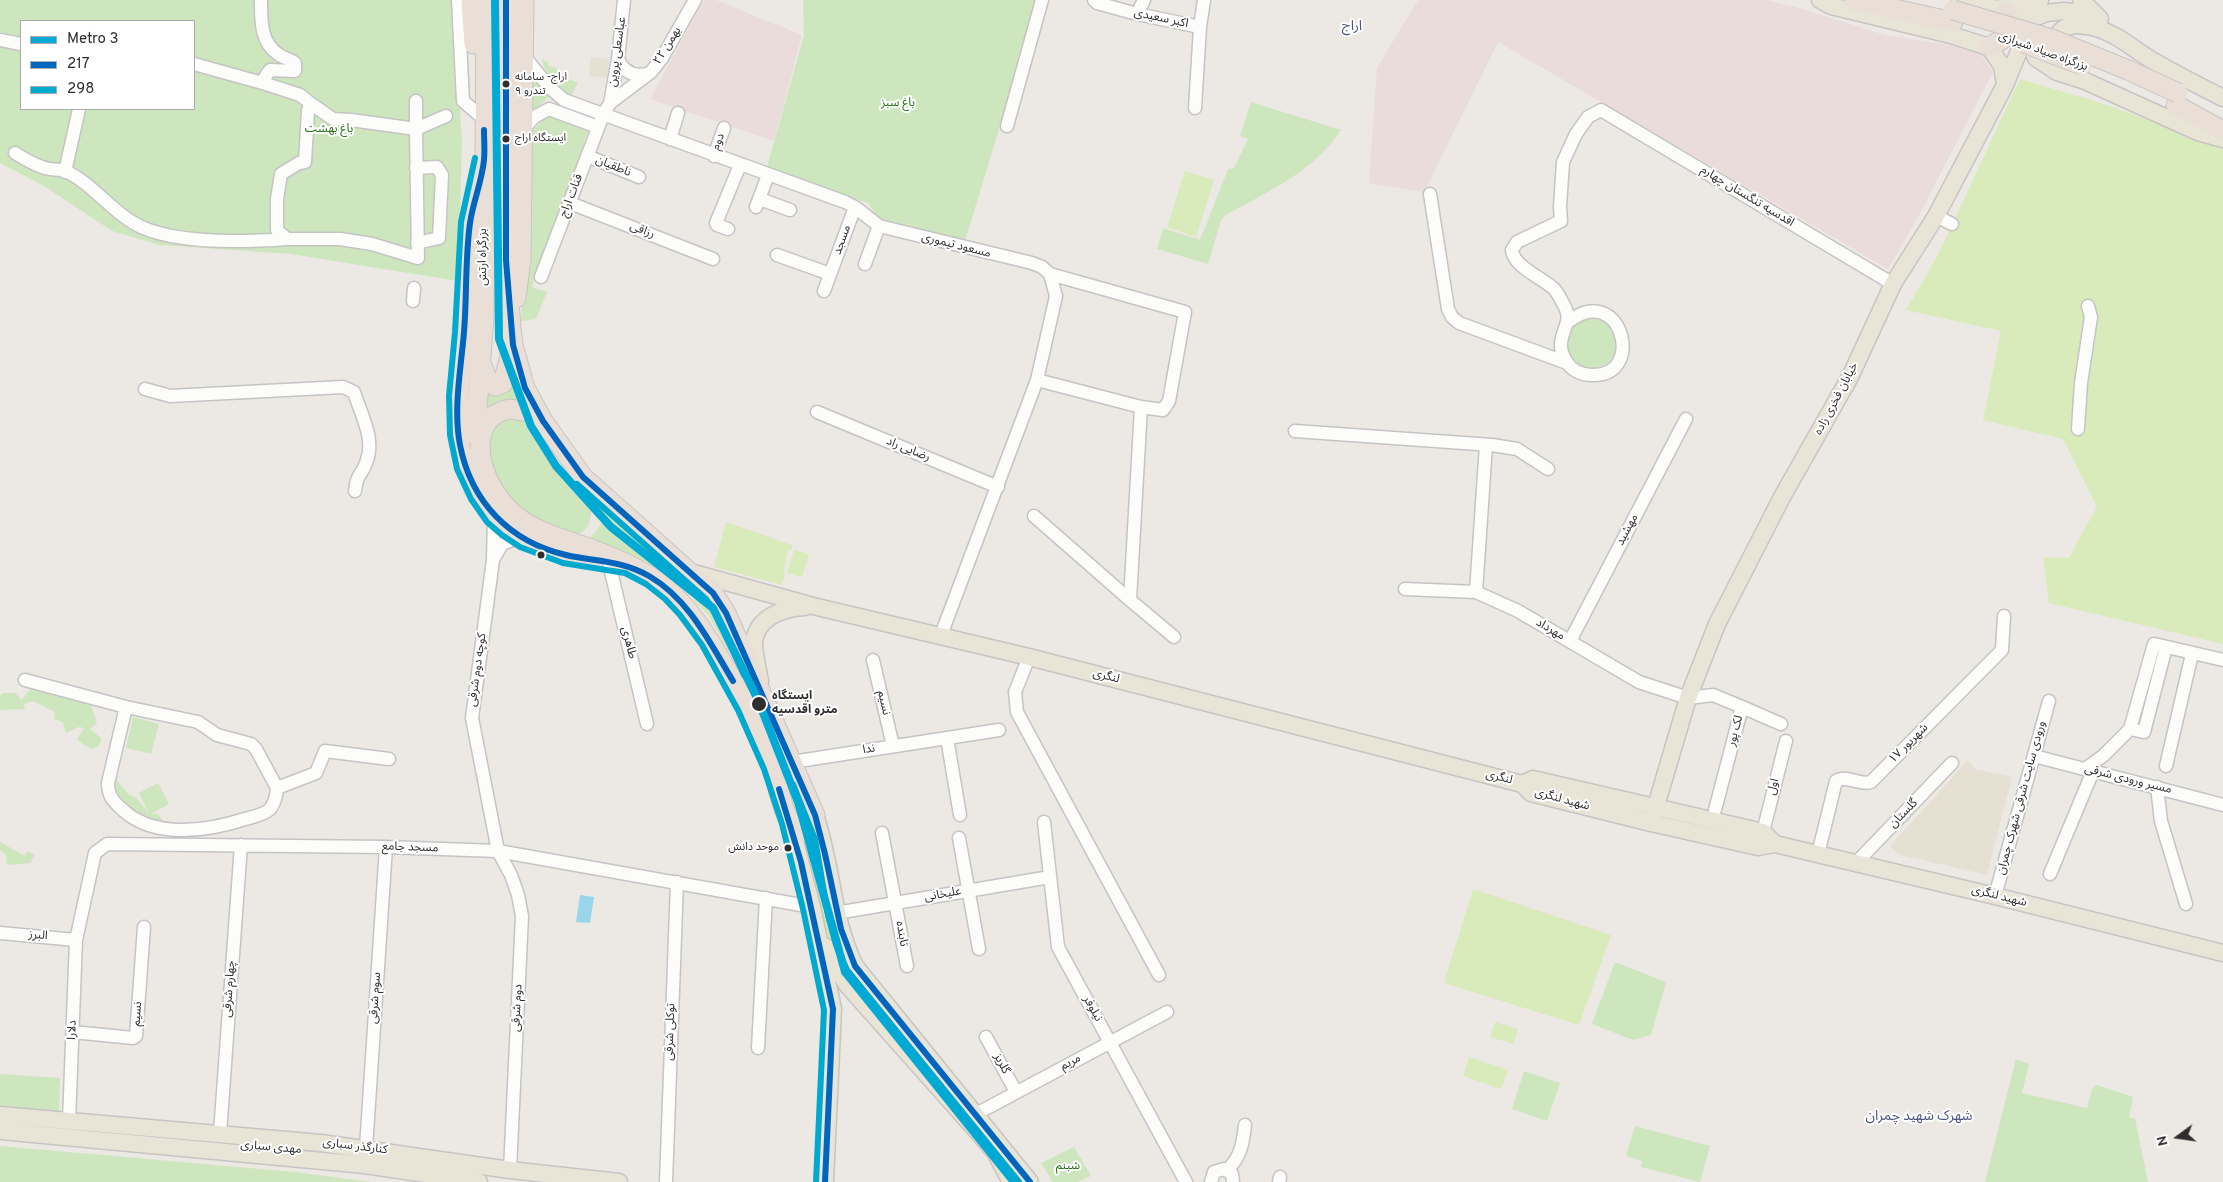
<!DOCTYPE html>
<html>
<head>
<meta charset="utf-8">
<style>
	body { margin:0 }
	#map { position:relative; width:2223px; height:1182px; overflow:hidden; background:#ece8e4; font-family:Overpass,sans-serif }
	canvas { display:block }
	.legend { position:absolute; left:20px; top:20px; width:175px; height:90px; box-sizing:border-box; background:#fff; border:1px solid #ababab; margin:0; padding:6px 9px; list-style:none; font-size:15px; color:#2e2e2e }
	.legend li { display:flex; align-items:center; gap:10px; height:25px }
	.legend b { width:25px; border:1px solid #ababab }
	.north { position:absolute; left:2153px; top:1112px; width:50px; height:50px; -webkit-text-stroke:4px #fff; paint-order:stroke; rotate:256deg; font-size:14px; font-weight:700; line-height:20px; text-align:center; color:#2e2e2e }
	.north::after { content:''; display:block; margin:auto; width:18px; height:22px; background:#2e2e2e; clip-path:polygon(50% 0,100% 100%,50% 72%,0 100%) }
</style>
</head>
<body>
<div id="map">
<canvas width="2223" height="1182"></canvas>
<ul class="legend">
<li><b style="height:6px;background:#00aad4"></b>Metro 3</li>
<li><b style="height:6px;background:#0065bd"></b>217</li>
<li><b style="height:6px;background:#00a9ce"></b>298</li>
</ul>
<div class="north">N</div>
</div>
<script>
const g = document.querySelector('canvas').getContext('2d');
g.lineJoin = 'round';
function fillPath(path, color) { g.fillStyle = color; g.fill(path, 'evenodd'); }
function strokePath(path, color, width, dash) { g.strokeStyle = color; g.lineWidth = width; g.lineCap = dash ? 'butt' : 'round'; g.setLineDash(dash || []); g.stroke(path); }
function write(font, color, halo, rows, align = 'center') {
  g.font = font + ' Overpass,"Noto Sans Arabic",sans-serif'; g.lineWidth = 4; g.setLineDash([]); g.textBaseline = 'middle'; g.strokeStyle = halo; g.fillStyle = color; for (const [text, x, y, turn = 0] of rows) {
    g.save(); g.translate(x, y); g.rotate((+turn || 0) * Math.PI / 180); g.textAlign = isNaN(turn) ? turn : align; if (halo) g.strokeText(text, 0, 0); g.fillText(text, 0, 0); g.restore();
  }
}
fillPath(new Path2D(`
	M591,57L609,59L607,78L589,76Z
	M1968,760L1975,769L2012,777L1987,875L1900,855L1890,846Z`), '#e6e0d3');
fillPath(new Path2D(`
	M704,0H716L802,35L774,141L650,99Z
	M1418,0H1766L1802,9L1885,35L1977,49L1993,72L1917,219L1888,269L1498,42L1424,192L1369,183L1377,68Z`), '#e9dcdb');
fillPath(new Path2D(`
	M0,0H453L462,142L458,281L291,254L160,245L112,231L44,186L0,163ZM21,21H194V109H21Z
	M803,0H1035L1017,70L965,241L878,218L868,203L766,171L804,35Z
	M542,59L548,62L549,66L556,68L561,77L578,82L571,97C558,93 544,73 542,59Z
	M531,78L551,95L531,113Z
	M1251,102L1341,130C1315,171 1267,192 1226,215L1221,220L1208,264L1157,249L1163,228L1200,240L1228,169L1234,168L1248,139L1240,136Z
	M551,116L588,131L532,287L547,292L536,319L521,321L532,132L545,117Z
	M1567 343a25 25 0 1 1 50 0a25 25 0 1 1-50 0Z
	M511,376L521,403L483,414L484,385Z
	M515,415L532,425L555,460L591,507C592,517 589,533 576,534C568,535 559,529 551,526C521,511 484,480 489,442C492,421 496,421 515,415Z
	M596,501L661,563L707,594H690C661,566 626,553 588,540C603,525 607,520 596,501Z
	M693,599L711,600L808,817V827L798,819L784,779L739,670L709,616Z
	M38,686L89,700L97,723L90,729L102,739L98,747L92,749L84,745L77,739L84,728L79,727L66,733L63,722L54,719L55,712L33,701L24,704L25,709L0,710V696L3,693H15L22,700L30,689Z
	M133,717L159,724L151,754L126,748Z
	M116,779L129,795L136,798L148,812L139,793L158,783L169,804L151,814H158L164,822L156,826C134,813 125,806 112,784Z
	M0,842L25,856L27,851L35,855L30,863L7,865L6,855L0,850Z
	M813,849L820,852L829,928L847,972L867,1004L823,934L806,857L807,852Z
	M1615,962L1666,982L1651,1035L1633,1040L1592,1024Z
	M2016,1059L2029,1064L2022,1093L2087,1108L2092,1089L2097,1085L2133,1097L2129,1117L2135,1119L2148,1182H1970H1985Z
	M1524,1071L1560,1083L1547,1121L1512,1109Z
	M0,1074L60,1078L59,1112L0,1107Z
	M1635,1126L1710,1146L1700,1182L1641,1167L1642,1161L1626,1156Z
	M0,1146L295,1172L371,1182H0Z
	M1074,1147L1091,1176L1078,1182H1053L1041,1163Z`), '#cee6be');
fillPath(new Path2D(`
	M2020,79L2101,103L2223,147V644L2049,603L2043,557L2069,558L2097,507L2063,439L1983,420L2001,331L1906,310L1937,257Z
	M1185,171L1214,180L1196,237L1167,227Z
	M726,522L792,545V549L788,551L783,574L785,575L782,585L714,567Z
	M794,550L809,554L802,577L787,573Z
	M1473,889L1611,935L1579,1025L1444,983Z
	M1495,1022L1518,1029L1513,1044L1490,1037Z
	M1469,1057L1508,1070L1501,1089L1463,1076Z`), '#d9eabb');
fillPath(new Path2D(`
	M580,895L594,897L590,923L576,922Z`), '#99d6ec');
const minor = new Path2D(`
	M261,0C261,19 260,42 278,54C283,58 290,59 295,63V71L270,70L265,77L266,84L300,95L310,103L308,111L305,162L299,163L281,174L277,199V230L287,239H340L372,244L418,258L416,129L446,116
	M458,0L463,101L485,120
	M1094,0L1097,3L1137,14L1200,27
	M1137,14L1144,0
	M0,40L21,44
	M524,56L549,87L564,100L845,202L855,207L879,226L1032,263L1042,267L1050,274L1056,296L1037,380L941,635
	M618,59C624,73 635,78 650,73
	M194,64L266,84
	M310,103L333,119L351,120L416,129V101
	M610,103L618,59L624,0
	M1195,108L1200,27L1204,0
	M1007,126L1042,0
	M523,130L534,117L549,109L598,127
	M670,139L678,113
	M15,153C23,158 33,164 42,167C49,170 58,169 65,171C89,181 109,208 132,222C168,245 245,242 287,239
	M587,156L639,177
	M714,156L724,128
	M416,168L437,167L442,175L439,238L417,243
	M65,172L79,109
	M1430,194L1448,309L1452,317L1459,323L1567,363
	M760,199L790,210
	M570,203L713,259
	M756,207L768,175
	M1936,216L1952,224
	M728,229L717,225L716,223L740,165
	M777,255L830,274
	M865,264L879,226
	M1050,274L1185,312L1169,401L1163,410L1141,407
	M541,277L603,115L610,103L651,72L662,58L695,0
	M824,291L855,207
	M413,301L414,288
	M1568,322C1621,280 1647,377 1592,375C1581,375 1571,370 1566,361C1551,337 1575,326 1565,307C1562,302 1559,295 1555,290C1545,279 1513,267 1512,250L1517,242L1561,221L1560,207L1563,162L1576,134L1588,117L1601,110L1893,284
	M145,389L170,396L343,387L354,392C361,415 376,440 366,463C361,477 357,473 355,491
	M817,412L998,487
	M2078,429L2081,383L2091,317L2088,306
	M1295,431L1492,445L1517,449L1548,469
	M494,516L493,560L472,718L498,851L511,875L518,895L522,916L510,1170
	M1034,516L1130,600L1141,407L1037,380
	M494,558L502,544L520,537
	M609,563L647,724
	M1405,589L1476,592L1518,611L1639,682L1688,698L1713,695L1742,707L1715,810
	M1476,592L1486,445
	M1130,600L1174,637
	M1570,641L1686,419
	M1029,657L1015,692L1017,712L1159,975
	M873,660L893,746
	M25,680L126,707L198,722L217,735L251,744L256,749L277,788C277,795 274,804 270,809C264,815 252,817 245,819C208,831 156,839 124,811C114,802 108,797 108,783L126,707
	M1742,707L1781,724
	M2130,729L2144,732L2166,647
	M947,738L960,815
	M2034,756L2223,805
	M792,762L999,730
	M2166,766L2192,654
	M2085,769L2103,756L2130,729L2154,644L2223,660
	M2157,787L2161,821L2186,904
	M277,788L316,773L325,751L389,759
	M1044,822L1058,947L1186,1182
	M1763,832L1786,741
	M882,833L907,966
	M959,838L979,949
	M1818,854L1836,781C1847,774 1859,786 1871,782L2002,650L2004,616
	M1855,864L1952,763
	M2050,874L2093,771
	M1995,896L2049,701
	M836,913L1050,877
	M0,933L76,940
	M73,1032L133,1038L136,1036L144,927
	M986,1037L1016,1092
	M758,1048L766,898
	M976,1114L1167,1012
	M69,1121L76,940L95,853L107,844L386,847L498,851L812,907
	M220,1133L241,845
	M366,1148L386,847
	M1227,1170C1241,1157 1243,1143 1245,1125
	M666,1182L677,882
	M1211,1182L1214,1172L1224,1169L1232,1174L1233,1182
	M1279,1182L1280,1177`);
const major = new Path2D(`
	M1820,0L1831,6L1951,35L1989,47L2002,66L2005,85
	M1960,0L2034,18L2046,13L2064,11L2075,12L2098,20
	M2081,0L2100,19
	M2001,8L2012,7L2027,0
	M2027,37L2036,58L2057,72L2085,81L2198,132L2223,139
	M2085,81C2073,72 2055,61 2056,44C2057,15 2096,26 2113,35C2127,42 2140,54 2155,62C2177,75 2200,86 2223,98
	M690,572L813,606L1029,657L1522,784L1531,793L1651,823L1758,847L1775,844L1995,896L2223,953
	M760,681C758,670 755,657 754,646C754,618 782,608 805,607
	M1522,784L1533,779L1763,832L1775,844
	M815,815C833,867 831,916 855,966L1030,1182
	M790,822L812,907L833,1009L825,1182
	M1651,823L1688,698L1717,624L1782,497L1850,377L1893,284L1936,216L2005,85L2040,0
	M826,947L847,985L984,1139L995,1152L1011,1182
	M0,1115L321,1143L510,1170L619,1182
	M0,1131L365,1165L479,1182`);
const highway = new Path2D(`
	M471,0L474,44
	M506,0V260L511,328L513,345L525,388L543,421
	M1854,0L1953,22
	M1989,47C2009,36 2015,33 2006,11
	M2176,105L2223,131
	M484,160C479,181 472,202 470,223C465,259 467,297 464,333C462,367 456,401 459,435C460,454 466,470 474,486C500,536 541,551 594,560
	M516,298L521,259L524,0
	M481,363L488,381L495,386L503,383L512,348
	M510,409L528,412L543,421L583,477L713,593L726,613L815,815C815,823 814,827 807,832C800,832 795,829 791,823C781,809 778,783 772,766C754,719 731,673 703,631C689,610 673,591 651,577C631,565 608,555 586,547C544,533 511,525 489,482C483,468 478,454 481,438C484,421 494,412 510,409Z
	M478,438L476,422L484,318L486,0`);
strokePath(minor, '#c5c4c5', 15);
strokePath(major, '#c6c5c4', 19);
strokePath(highway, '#c6c5c4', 21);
strokePath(minor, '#fcfcfb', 12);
strokePath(major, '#e8e4d6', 16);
strokePath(highway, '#eadfd6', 19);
const highwayBridge = new Path2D(`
	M1953,10L2052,39L2128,70L2178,93
	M2024,43L2082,65`);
strokePath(highwayBridge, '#c6c5c4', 21, []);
strokePath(highwayBridge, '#eadfd6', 19);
strokePath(new Path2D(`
	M506,0V260L513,345L525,388L543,421L583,477L713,593L726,613L815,815L825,854L841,929L855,966L1030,1182
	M484,130C484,140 485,150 484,160C482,181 473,202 470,223C465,259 467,296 464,332C461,369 453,408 460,445C471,502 510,542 566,555C596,562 621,560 649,576C689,599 710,643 733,681
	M779,789L801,862L833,1009L825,1182`), '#0065bd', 6);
strokePath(new Path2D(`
	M475,158L461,222L455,332L449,396L450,435L457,469L471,499L487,522L502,535L520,547L563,563L625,573L646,584L665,599L680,615L702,645L738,710L764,769L782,824L803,909L824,1010L816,1182
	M577,484L706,599L718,617L744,675
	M793,784L815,839L828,915L836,945L847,970L1019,1182`), '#00a9ce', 6);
strokePath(new Path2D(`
	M495,0L499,339L531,426L556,466L611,527L713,608L758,700L798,802L845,972L1014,1182`), '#00aad4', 8);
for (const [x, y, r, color] of [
	[506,84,4.5,"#2e2e2e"],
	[506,139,4.5,"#2e2e2e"],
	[541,555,4.5,"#2e2e2e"],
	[759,704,8,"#2e2e2e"],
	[788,848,4.5,"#2e2e2e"]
]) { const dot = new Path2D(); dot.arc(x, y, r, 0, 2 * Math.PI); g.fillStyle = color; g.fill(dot); strokePath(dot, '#fff', 2); }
write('11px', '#2e2e2e', '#fff', [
	["اراج- سامانه",515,78],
	["۹ تندرو",515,92],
	["ایستگاه اراج",515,139],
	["موحد دانش",779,848,"right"]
], 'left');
write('12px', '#2e2e2e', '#fff', [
	["اکبر سعیدی",1161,19,12],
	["۲۲ بهمن",668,46,-58],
	["عباسعلی پروین",618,52,-82],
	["بزرگراه صیاد شیرازی",2043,52,20],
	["دوم",719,142,-70],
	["ناطقیان",613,167,22],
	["قنات اراج",572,196,-69],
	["اقدسیه تنگستان چهارم",1747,197,31],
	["رزاقی",642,231,22],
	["مسجد",843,240,-70],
	["مسعود تیموری",956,246,14],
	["بزرگراه ارتش",484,257,-90],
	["خیابان فخری زاده",1837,399,-62],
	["رضایی راد",908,450,22],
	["مهشید",1628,530,-62],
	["مهرداد",1550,630,30],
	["طاهری",628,643,76],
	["کوچه دوم شرقی",478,670,-82],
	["لنگری",1106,677,14],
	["نسیم",883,703,77],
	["لک پور",1736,731,-75],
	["۱۷ شهریور",1909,744,-45],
	["ندا",869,750,-9],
	["لنگری",1499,778,14],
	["مسیر ورودی شرقی",2128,780,14],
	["اول",1774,787,-76],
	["ورودی سایت شرقی شهرک چمران",2022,798,-75],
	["شهید لنگری",1562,800,15],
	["گلستان",1904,814,-46],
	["مسجد جامع",410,848,2],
	["علیخانی",943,895,-10],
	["شهید لنگری",1999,897,14],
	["تابنده",901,934,80],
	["البرز",38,936,5],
	["چهارم شرقی",230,989,-86],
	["سوم شرقی",376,998,-86],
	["دوم شرقی",518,1008,-87],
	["نیلوفر",1092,1009,61],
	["نسیم",138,1014,-86],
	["دلارا",73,1030,-88],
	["توکلی شرقی",671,1032,-88],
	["مریم",1071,1063,-28],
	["گلریز",1001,1064,62],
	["کنارگذر سباری",355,1147,7],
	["مهدی سباری",271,1148,5]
]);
write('12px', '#2c6e1b', '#fff', [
	["باغ سبز",898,104],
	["باغ بهشت",329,130],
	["شبنم",1068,1167]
]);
write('bold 12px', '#2e2e2e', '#fff', [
	["ایستگاه",772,697],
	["مترو اقدسیه",772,711]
], 'left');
write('14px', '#4d5680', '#fff', [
	["اراج",1352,27],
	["شهرک شهید چمران",1919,1117]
]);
</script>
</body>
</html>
